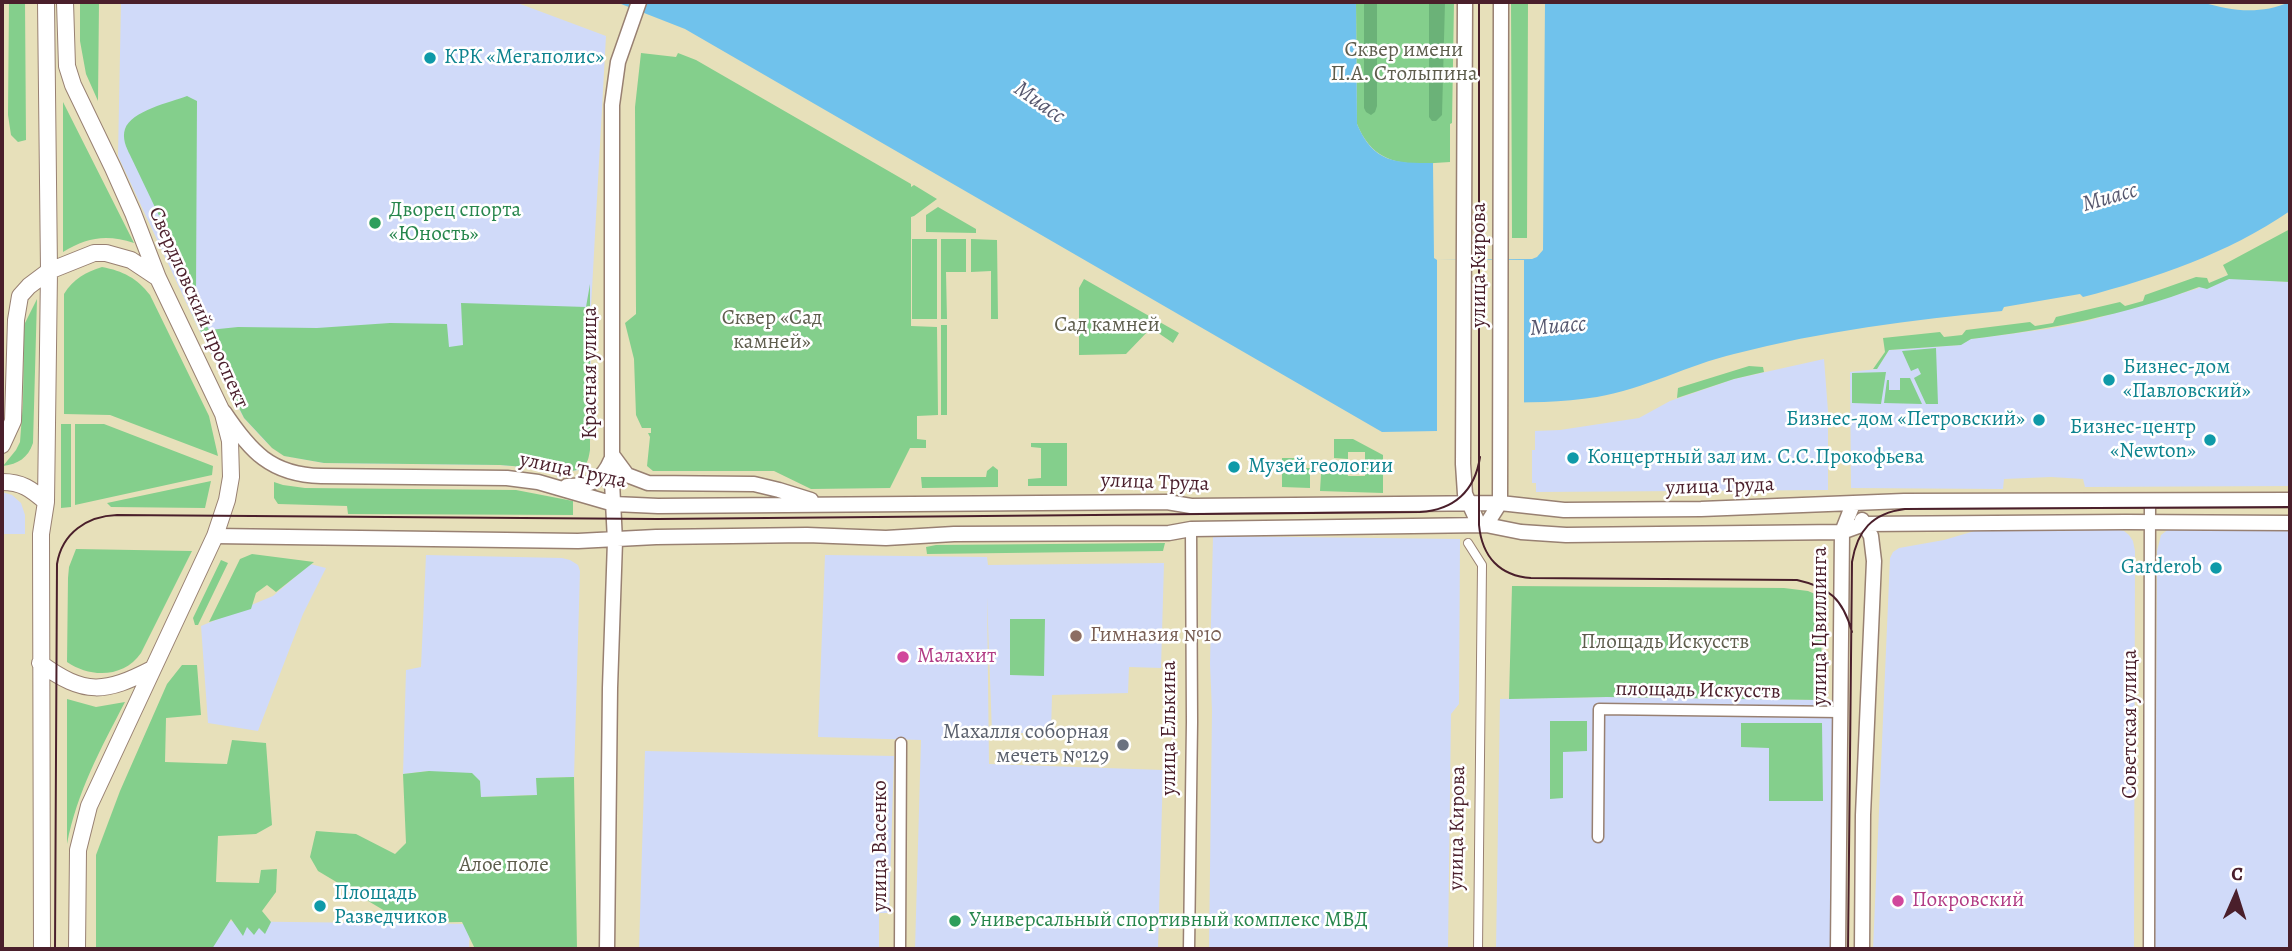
<!DOCTYPE html>
<html>
<head>
<meta charset="utf-8">
<style>
	body { margin:0 }
	#map { position:relative; width:2292px; height:951px; overflow:hidden; background:#e7e0ba; font-family:Alegreya,serif }
	canvas { display:block }
	.frame { position:absolute; inset:0; border:4px solid #4a1f2b; pointer-events:none }
	.north { position:absolute; left:2201px; top:860px; width:70px; height:70px; -webkit-text-stroke:5px #fff; paint-order:stroke; rotate:3deg; font-size:19px; font-weight:700; line-height:28px; text-align:center; color:#4a1f2b }
	.north::after { content:''; display:block; margin:auto; width:24px; height:32px; background:#4a1f2b; clip-path:polygon(50% 0,100% 100%,50% 72%,0 100%) }
</style>
</head>
<body>
<div id="map">
<canvas width="2292" height="951"></canvas>
<div class="frame"></div>
<div class="north">С</div>
</div>
<script>
const g = document.querySelector('canvas').getContext('2d');
g.lineJoin = 'round';
function fillPath(path, color) { g.fillStyle = color; g.fill(path, 'evenodd'); }
function strokePath(path, color, width, dash) { g.strokeStyle = color; g.lineWidth = width; g.lineCap = dash ? 'butt' : 'round'; g.setLineDash(dash || []); g.stroke(path); }
function write(font, color, halo, rows, align = 'center') {
  g.font = font + ' Alegreya,serif'; g.lineWidth = 5; g.setLineDash([]); g.textBaseline = 'middle'; g.strokeStyle = halo; g.fillStyle = color; for (const [text, x, y, turn = 0] of rows) {
    g.save(); g.translate(x, y); g.rotate((+turn || 0) * Math.PI / 180); g.textAlign = isNaN(turn) ? turn : align; if (halo) g.strokeText(text, 0, 0); g.fillText(text, 0, 0); g.restore();
  }
}
fillPath(new Path2D(`
	M121,2H515L606,36L591,307L590,449L585,467L580,470L572,471L500,465L324,463L286,456L266,442L244,418L238,407L199,330L118,156Z
	M2228,275L2257,276L2258,280L2290,282V486L2085,487L2083,479L2051,477L2004,479L2003,489L1851,488L1850,372L1877,369L1889,350L1960,345L1971,339L2048,329L2091,320L2196,289Z
	M1824,359L1828,411V490L1536,492V483H1532V450H1535V431L1560,430L1639,418L1670,401L1734,379Z
	M2,492L12,495L21,503L25,515V534H2Z
	M2110,528L2124,531L2129,535L2133,541L2135,551L2134,949H1873L1890,558L1893,552L1899,548L1944,540L1978,530Z
	M2170,528H2290V949H2155L2157,551L2161,535Z
	M1213,536L1460,539L1459,704L1451,714L1448,949H1209L1212,711L1210,664Z
	M426,555L562,558L570,560L578,565L580,571L574,777L537,778V795L481,797L429,771L403,774L406,670L421,667Z
	M825,555L987,557L988,565L1164,563L1161,668L1129,667L1128,693L1052,695L1051,733H992L987,597L989,764L1163,770L1158,949H915L921,740L818,737Z
	M310,564L326,568L303,614L258,731L208,723L201,626L273,596Z
	M1607,697L1834,700L1833,949H1496L1500,699Z
	M645,751L894,756L889,913H879V949H639Z
	M203,921L470,924L469,949H203Z`), '#d0daf9');
fillPath(new Path2D(`
	M9,2H25L26,140L18,142L11,135L8,115Z
	M80,2H99L98,101L86,74L80,41Z
	M1356,2H1454L1452,123L1450,124V162C1408,165 1375,168 1357,124Z
	M1511,2H1528L1527,238H1512Z
	M641,53L676,57L678,53L696,60L892,173L911,184V187L914,185L937,199L914,216L911,217V326L937,327L938,415L917,416V439L926,440V448H910L890,488L811,489L774,471H653L647,466L650,437L648,433H651V428H642L636,415L634,359L625,323L636,314L635,107Z
	M187,96L197,101L196,293L130,155C126,147 122,138 125,129C131,111 171,102 187,96Z
	M63,102L134,243C107,234 87,237 63,252Z
	M938,207L976,229V233L926,232V215Z
	M2290,229V282L2229,279L2207,289L2199,287C2125,315 2048,330 1971,339L1961,345L1889,350L1877,369H1873L1885,352L1883,338L1940,332L1944,337L1962,335L1966,330L2030,322L2035,326L2053,323L2056,317L2120,302L2125,306L2143,301L2145,295L2196,277L2207,278L2209,283L2228,275L2223,265Z
	M912,239H937V319H912Z
	M941,239H966V272H946L947,319H941Z
	M971,239L997,240L998,319H991V271L971,272Z
	M102,267C123,271 137,278 150,295L209,416L218,456L110,415L64,414V294C73,279 86,272 102,267Z
	M1084,279L1179,333L1173,343L1151,328L1126,354L1079,355V288Z
	M590,284V450C588,463 586,469 572,471L500,465L324,463L284,456L272,448L244,418L192,314L199,310L209,330L238,327L317,328L390,323L447,324L449,347L463,345L461,303L586,307Z
	M37,299L33,443C28,458 18,464 3,466L16,450L20,442L23,402L24,325Z
	M941,325H947V415H941Z
	M1936,348L1938,404H1926L1914,378L1921,374L1918,368L1911,371L1902,351Z
	M1749,366L1763,367L1764,372L1734,379L1677,398L1678,388Z
	M1886,372L1881,404L1852,403V373Z
	M1900,378H1910L1922,404L1884,403L1887,380H1889V390H1900Z
	M61,424H71V507L61,508Z
	M75,424H104L213,466L212,475L75,505Z
	M1334,439H1353L1383,455V493L1320,491L1321,474H1329L1330,470L1347,471L1348,476H1365V452H1348V459L1334,458Z
	M1031,443H1067V486H1028V479L1041,478V448L1031,447Z
	M1282,458H1296V468H1310V488L1282,487Z
	M993,466L998,470V487L922,488L921,477H986L987,471Z
	M211,481L205,508L111,507L107,503Z
	M274,482L283,485L305,488L516,490L573,501V515L348,514L347,506L278,504L274,498Z
	M1165,543L1163,551L927,554L926,547L936,545Z
	M76,549L192,551L141,653C124,678 90,678 67,662L68,578L69,567Z
	M252,554L314,562L276,592L267,585L256,593L251,609L209,622L240,559Z
	M221,560L228,563L198,625H195L193,618Z
	M1512,586L1784,588L1808,591L1822,597L1821,700L1607,697L1509,699Z
	M1010,619H1045L1044,676L1010,675Z
	M182,665H197L201,715L166,718L165,762L227,764L232,740L266,743L272,825L256,834L218,836L216,882L259,883L261,870L277,869L276,892L262,911L271,922L265,934L259,928L254,935L247,927L243,936L231,919L212,949H96V855L120,791L167,684Z
	M67,699L96,707L125,702C101,748 77,792 67,844Z
	M1550,721H1587V751L1563,752V798L1550,799Z
	M1741,723H1822L1823,801H1769V748L1741,747Z
	M429,771L472,773L480,781L481,797L537,795L536,778L574,777L577,949H475L462,922L405,923L318,871L310,857L316,831L356,834L395,854L406,843L403,774Z`), '#84cf8c');
fillPath(new Path2D(`
	M1364,2H1377V106L1375,112L1371,115L1366,112L1364,108Z
	M1429,2H1445L1442,115L1436,121H1432L1429,117Z`), '#6bb278');
fillPath(new Path2D(`
	M616,2H1356L1357,124C1373,163 1396,163 1433,163L1434,258L1437,260L1532,259L1537,257L1543,250L1545,2H2201C2232,11 2259,15 2290,2V211C2227,254 2156,278 2083,297L2080,294L2004,307L2002,311C1912,320 1822,331 1734,354C1688,365 1644,389 1597,397C1545,405 1490,402 1437,403V431L1382,432L685,29Z`), '#70c2ec');
fillPath(new Path2D(`
	M1437,260H1524V405L1440,406V431H1437Z`), '#e7e0ba');
const pedestrian = new Path2D(`
	M1468,543L1482,565L1478,949`);
const minor = new Path2D(`
	M1598,837L1599,709L1841,712
	M900,949L901,743
	M1189,949L1192,722L1191,529
	M2149,949L2150,499`);
const secondary = new Path2D(`
	M1465,2L1463,464L1465,494L1479,525
	M224,412C250,451 271,475 321,476L507,478L538,482L614,504L658,506L1167,502L1191,506L1500,503L1564,510L1701,509L1904,501L2290,500
	M613,456L627,475L648,483L754,484L779,490L811,500
	M567,486C589,486 602,482 611,460
	M1862,520L1871,536L1874,561L1863,815L1862,949
	M1486,525L1500,503L1501,2
	M215,536L578,541L656,537L807,535L886,538L954,534L1169,533L1191,529L1486,525L1521,532L1566,535L1842,532L1864,524L2126,522L2290,523
	M607,949L610,688L615,541L612,482V105L618,62L639,2
	M1838,949L1842,532L1853,504`);
const primary = new Path2D(`
	M65,2L67,66L73,85L113,168L133,213L158,278L223,414L230,441L231,477L227,500L215,536L89,806L78,850L77,949
	M2,445L13,421L16,320L20,296L29,286L49,271L94,253H106L131,260L158,278
	M2,482C22,482 31,489 46,502
	M40,663C85,696 105,693 152,669
	M42,949L41,534L46,502L49,271L46,2`);
strokePath(pedestrian, '#988072', 10);
strokePath(minor, '#988072', 13);
strokePath(secondary, '#988072', 17);
strokePath(primary, '#988072', 18);
strokePath(pedestrian, '#fff', 8);
strokePath(minor, '#fff', 10);
strokePath(secondary, '#fff', 14);
strokePath(primary, '#fff', 16);
strokePath(new Path2D(`
	M1479,2V525C1482,557 1500,576 1531,578L1797,580C1829,587 1843,599 1852,632
	M55,949L57,564C62,533 87,516 117,515L658,519L1420,512C1454,510 1475,491 1480,457
	M1848,949L1852,562C1857,531 1872,513 1905,509L2290,507`), '#4a1f2b', 2);
for (const [x, y, r, color] of [
	[430,58,7,"#0f9aa8"],
	[375,223,7,"#2e9e5b"],
	[2109,380,7,"#0f9aa8"],
	[2039,420,7,"#0f9aa8"],
	[2210,440,7,"#0f9aa8"],
	[1573,458,7,"#0f9aa8"],
	[1234,467,7,"#0f9aa8"],
	[2216,568,7,"#0f9aa8"],
	[1076,636,7,"#8d6e63"],
	[903,657,7,"#d1479c"],
	[1123,745,7,"#6b7280"],
	[1898,901,7,"#d1479c"],
	[320,906,7,"#0f9aa8"],
	[955,921,7,"#2e9e5b"]
]) { const dot = new Path2D(); dot.arc(x, y, r, 0, 2 * Math.PI); g.fillStyle = color; g.fill(dot); strokePath(dot, '#fff', 2.5); }
write('21px', '#5e5d4d', '#fff', [
	["Сквер имени",1404,51],
	["П.А. Столыпина",1404,75],
	["Сквер «Сад",772,319],
	["камней»",772,343],
	["Сад камней",1107,326],
	["Площадь Искусств",1665,643],
	["Алое поле",504,866]
]);
write('21px', '#0d838f', '#fff', [
	["КРК «Мегаполис»",444,58],
	["Бизнес-дом",2123,368],
	["«Павловский»",2123,392],
	["Бизнес-дом «Петровский»",2025,420,"right"],
	["Бизнес-центр",2196,428,"right"],
	["«Newton»",2196,452,"right"],
	["Концертный зал им. С.С.Прокофьева",1587,458],
	["Музей геологии",1248,467],
	["Garderob",2202,568,"right"],
	["Площадь",334,894],
	["Разведчиков",334,918]
], 'left');
write('21px', '#27864d', '#fff', [
	["Дворец спорта",389,211],
	["«Юность»",389,235],
	["Универсальный спортивный комплекс МВД",969,921]
], 'left');
write('21px', '#4a1f2b', '#fff', [
	["улица Кирова",1480,265,-90],
	["Свердловский проспект",198,308,66],
	["Красная улица",591,373,-90],
	["улица Труда",573,471,12],
	["улица Труда",1155,483,2],
	["улица Труда",1720,487,-2],
	["улица Цвиллинга",1821,626,-90],
	["площадь Искусств",1698,691,1],
	["Советская улица",2131,724,-90],
	["улица Елькина",1170,728,-90],
	["улица Кирова",1458,828,-89],
	["улица Васенко",881,846,-90]
]);
write('21px', '#785e54', '#fff', [
	["Гимназия №10",1090,636]
], 'left');
write('21px', '#b23c85', '#fff', [
	["Малахит",917,657],
	["Покровский",1912,901]
], 'left');
write('21px', '#5b616d', '#fff', [
	["Махалля соборная",1109,733],
	["мечеть №129",1109,757]
], 'right');
write('italic 23px', '#57586f', '#fff', [
	["Миасс",1039,103,35],
	["Миасс",2110,198,-16],
	["Миасс",1558,327,-5]
]);
</script>
</body>
</html>
